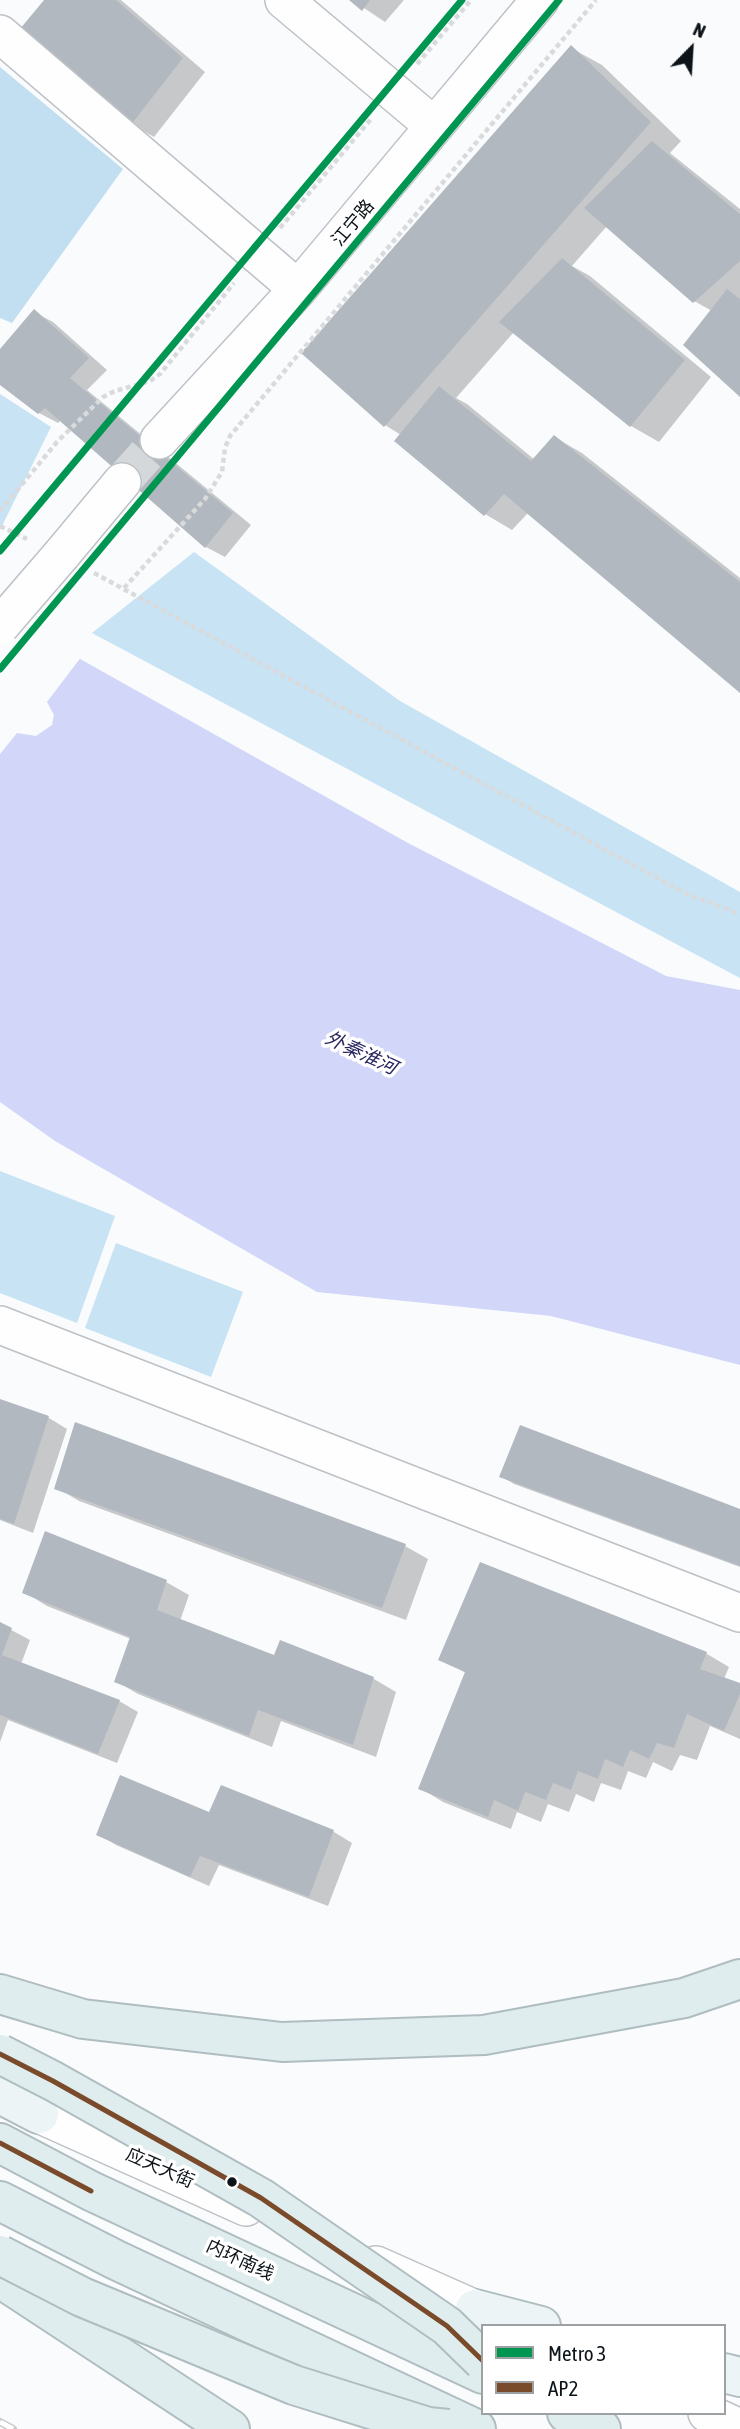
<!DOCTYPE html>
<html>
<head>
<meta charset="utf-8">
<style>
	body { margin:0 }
	#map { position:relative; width:740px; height:2429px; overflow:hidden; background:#f9fbfd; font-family:"Asap Condensed",sans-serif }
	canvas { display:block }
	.legend { position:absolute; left:481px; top:2324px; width:245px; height:91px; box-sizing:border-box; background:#fff; border:2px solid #9ea1a3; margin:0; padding:9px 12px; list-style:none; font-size:21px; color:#0c1419 }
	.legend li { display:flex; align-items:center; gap:14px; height:35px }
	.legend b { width:35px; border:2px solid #9ea1a3 }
	.north { position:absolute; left:656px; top:14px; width:70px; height:70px; -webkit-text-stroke:5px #fff; paint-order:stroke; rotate:24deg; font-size:19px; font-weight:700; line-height:28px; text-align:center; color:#0c1419 }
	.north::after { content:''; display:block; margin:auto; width:24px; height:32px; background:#0c1419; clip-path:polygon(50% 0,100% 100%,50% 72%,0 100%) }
</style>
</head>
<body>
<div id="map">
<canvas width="740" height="2429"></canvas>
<ul class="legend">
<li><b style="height:9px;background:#009651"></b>Metro 3</li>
<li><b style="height:9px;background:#7a4b2a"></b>AP2</li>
</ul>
<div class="north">N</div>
</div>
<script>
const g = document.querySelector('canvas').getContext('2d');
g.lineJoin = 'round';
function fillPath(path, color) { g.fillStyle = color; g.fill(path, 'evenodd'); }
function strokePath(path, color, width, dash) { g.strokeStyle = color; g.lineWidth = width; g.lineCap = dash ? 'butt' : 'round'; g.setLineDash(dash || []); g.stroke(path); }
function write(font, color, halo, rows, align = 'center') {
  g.font = font + ' "Asap Condensed","Noto Sans SC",sans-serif'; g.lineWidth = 7; g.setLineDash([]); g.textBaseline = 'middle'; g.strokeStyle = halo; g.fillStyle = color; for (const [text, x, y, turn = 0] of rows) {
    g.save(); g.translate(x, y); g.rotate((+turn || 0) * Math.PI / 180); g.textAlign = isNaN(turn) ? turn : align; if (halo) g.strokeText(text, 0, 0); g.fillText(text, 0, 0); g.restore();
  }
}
fillPath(new Path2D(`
	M0,394L51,427L0,530Z
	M194,552L400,701L740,892V978L92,633Z
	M0,1171L115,1216L77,1323L0,1293Z
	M116,1243L243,1292L211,1377L85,1328Z`), '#c8e3f4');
fillPath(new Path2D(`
	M0,67L123,169L12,323L0,318Z`), '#c1dff0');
fillPath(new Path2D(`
	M0,614L408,843L666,976L740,990V1365L551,1316L317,1292L55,1141L0,1102Z`), '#d2d7fa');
fillPath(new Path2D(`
	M0,610L82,656L47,702L54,715L52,725L36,736L17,733L0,754Z`), '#f9fbfd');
fillPath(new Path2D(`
	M46,0H121L205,72L154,137L131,124Z
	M352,0H404L385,22Z
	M571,48L602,65L681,141L670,153L740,209V394L712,311L694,301L607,226L572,266L590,276L711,377L659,442L631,426L514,332L456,398L467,404L535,460L554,437L582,453L740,578V690L528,513L512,530L485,514L401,435L385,425L304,353Z
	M34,312L53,322L107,370L87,390L251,525L225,557L206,547L61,420L58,423L39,413L0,382V352Z
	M0,1401L49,1418L67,1429L33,1533L0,1520Z
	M501,1476L740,1511V1567L514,1484Z
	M57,1488L405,1546L428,1559L406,1620L79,1501Z
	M481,1564L707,1654L729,1667L724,1679L740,1685V1739L710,1726L697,1760L680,1755L672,1771L653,1762L646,1778L628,1771L621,1790L601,1783L594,1802L576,1794L569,1812L548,1804L541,1822L517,1812L511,1829L443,1802L420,1788L466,1673L440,1659Z
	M166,1582L189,1595L180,1621L275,1658L281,1643L374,1679L396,1692L376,1757L281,1721L272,1747L138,1694L116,1681L131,1639L47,1606L24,1592Z
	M0,1624L30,1640L21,1664L119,1701L138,1712L117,1763L8,1720L0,1742Z
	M222,1787L334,1832L352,1843L328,1906L219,1865L209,1886L116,1845L98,1834L210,1814Z`), '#0003');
fillPath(new Path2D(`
	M44,0H116L183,58L130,126L20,29Z
	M349,0H370L362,11Z
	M571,45L651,122L384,427L301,353Z
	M652,141L740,214V261L693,303L584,208Z
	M562,258L685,360L630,427L499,322Z
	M727,289L740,299V397L683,345Z
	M34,309L89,358L70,378L233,513L205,548L45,408L38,414L0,385V349Z
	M439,386L531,461L554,435L740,582V693L504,494L484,516L394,441Z
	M0,1399L49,1416L14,1524L0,1519Z
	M75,1422L406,1544L382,1608L54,1489Z
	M520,1425L740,1509V1566L499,1477Z
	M45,1531L167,1580L157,1610L274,1655L280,1640L374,1677L353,1745L258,1710L249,1736L114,1682L130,1637L22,1593Z
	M480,1562L707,1652L700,1669L740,1683V1694L724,1731L687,1714L674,1748L657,1743L649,1759L630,1750L623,1767L605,1759L598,1779L578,1771L571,1790L553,1783L546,1800L525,1792L518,1811L494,1800L488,1817L418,1789L465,1672L438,1660Z
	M0,1622L12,1628L2,1655L120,1700L98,1754L0,1715Z
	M120,1775L209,1812L221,1785L334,1830L309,1897L200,1856L190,1877L96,1835Z`), '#b2b8c0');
strokePath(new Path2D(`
	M122,482L159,440`), '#d5d8db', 37, [37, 18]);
const minor = new Path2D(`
	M284,0L434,126
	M0,34L298,289
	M159,440L298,289L540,0
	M62,554L122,482
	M0,1325L740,1613
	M39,2114L246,2207
	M376,2265L502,2321
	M707,2413L740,2428`);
const major = new Path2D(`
	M0,2094L39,2114
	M475,2309L541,2326
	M724,2373L740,2377`);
const highway = new Path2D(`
	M0,1994L83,2019L282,2042L484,2035L684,1998L740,1979
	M0,2143L91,2191L483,2374
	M0,2201L116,2260L476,2429
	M0,2278L230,2429
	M567,2413L601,2429`);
strokePath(minor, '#bec2c6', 40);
strokePath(major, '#afbdc1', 42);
strokePath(highway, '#afbdc1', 42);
strokePath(new Path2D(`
	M417,64L471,0
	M280,228L371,119
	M0,511L57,442L103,397L115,391L150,381L160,374L234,283
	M0,526L27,539
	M94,573L687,894L740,914
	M124,588L205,499L222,472L225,448L230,436L596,0`), '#d9dadb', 4.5, [5, 3.5]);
strokePath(minor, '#fefeff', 37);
strokePath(major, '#ecf4f6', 38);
strokePath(highway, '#e0edef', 38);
const rail = new Path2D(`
	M0,2422L13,2429`);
strokePath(rail, '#c8c9c9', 8);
strokePath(rail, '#fff', 5, [16]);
const minorBridge = new Path2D(`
	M0,626L62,554`);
const highwayBridge = new Path2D(`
	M0,2054L53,2081L261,2198L447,2326L483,2361
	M0,2255L82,2297L294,2385L428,2427L448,2429`);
strokePath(minorBridge, '#bec2c6', 40, []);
strokePath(highwayBridge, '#afbdc1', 42, []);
strokePath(minorBridge, '#fefeff', 37);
strokePath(highwayBridge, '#e0edef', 38);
strokePath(new Path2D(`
	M0,2054L53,2081L261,2198L447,2326L483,2361
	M0,2143L91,2191`), '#7a4b2a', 5);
strokePath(new Path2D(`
	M0,551L462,0
	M0,669L559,0`), '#009651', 7);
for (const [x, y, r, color] of [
	[232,2182,6,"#0c1419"]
]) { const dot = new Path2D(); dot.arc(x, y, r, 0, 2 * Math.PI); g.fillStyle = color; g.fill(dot); strokePath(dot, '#fff', 2.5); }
write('18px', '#0c1419', '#fff', [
	["江宁路",353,223,-50],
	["应天大街",160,2168,24],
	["内环南线",240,2260,25]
]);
write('italic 19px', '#28265f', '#fff', [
	["外秦淮河",361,1053,25]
]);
</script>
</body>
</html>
